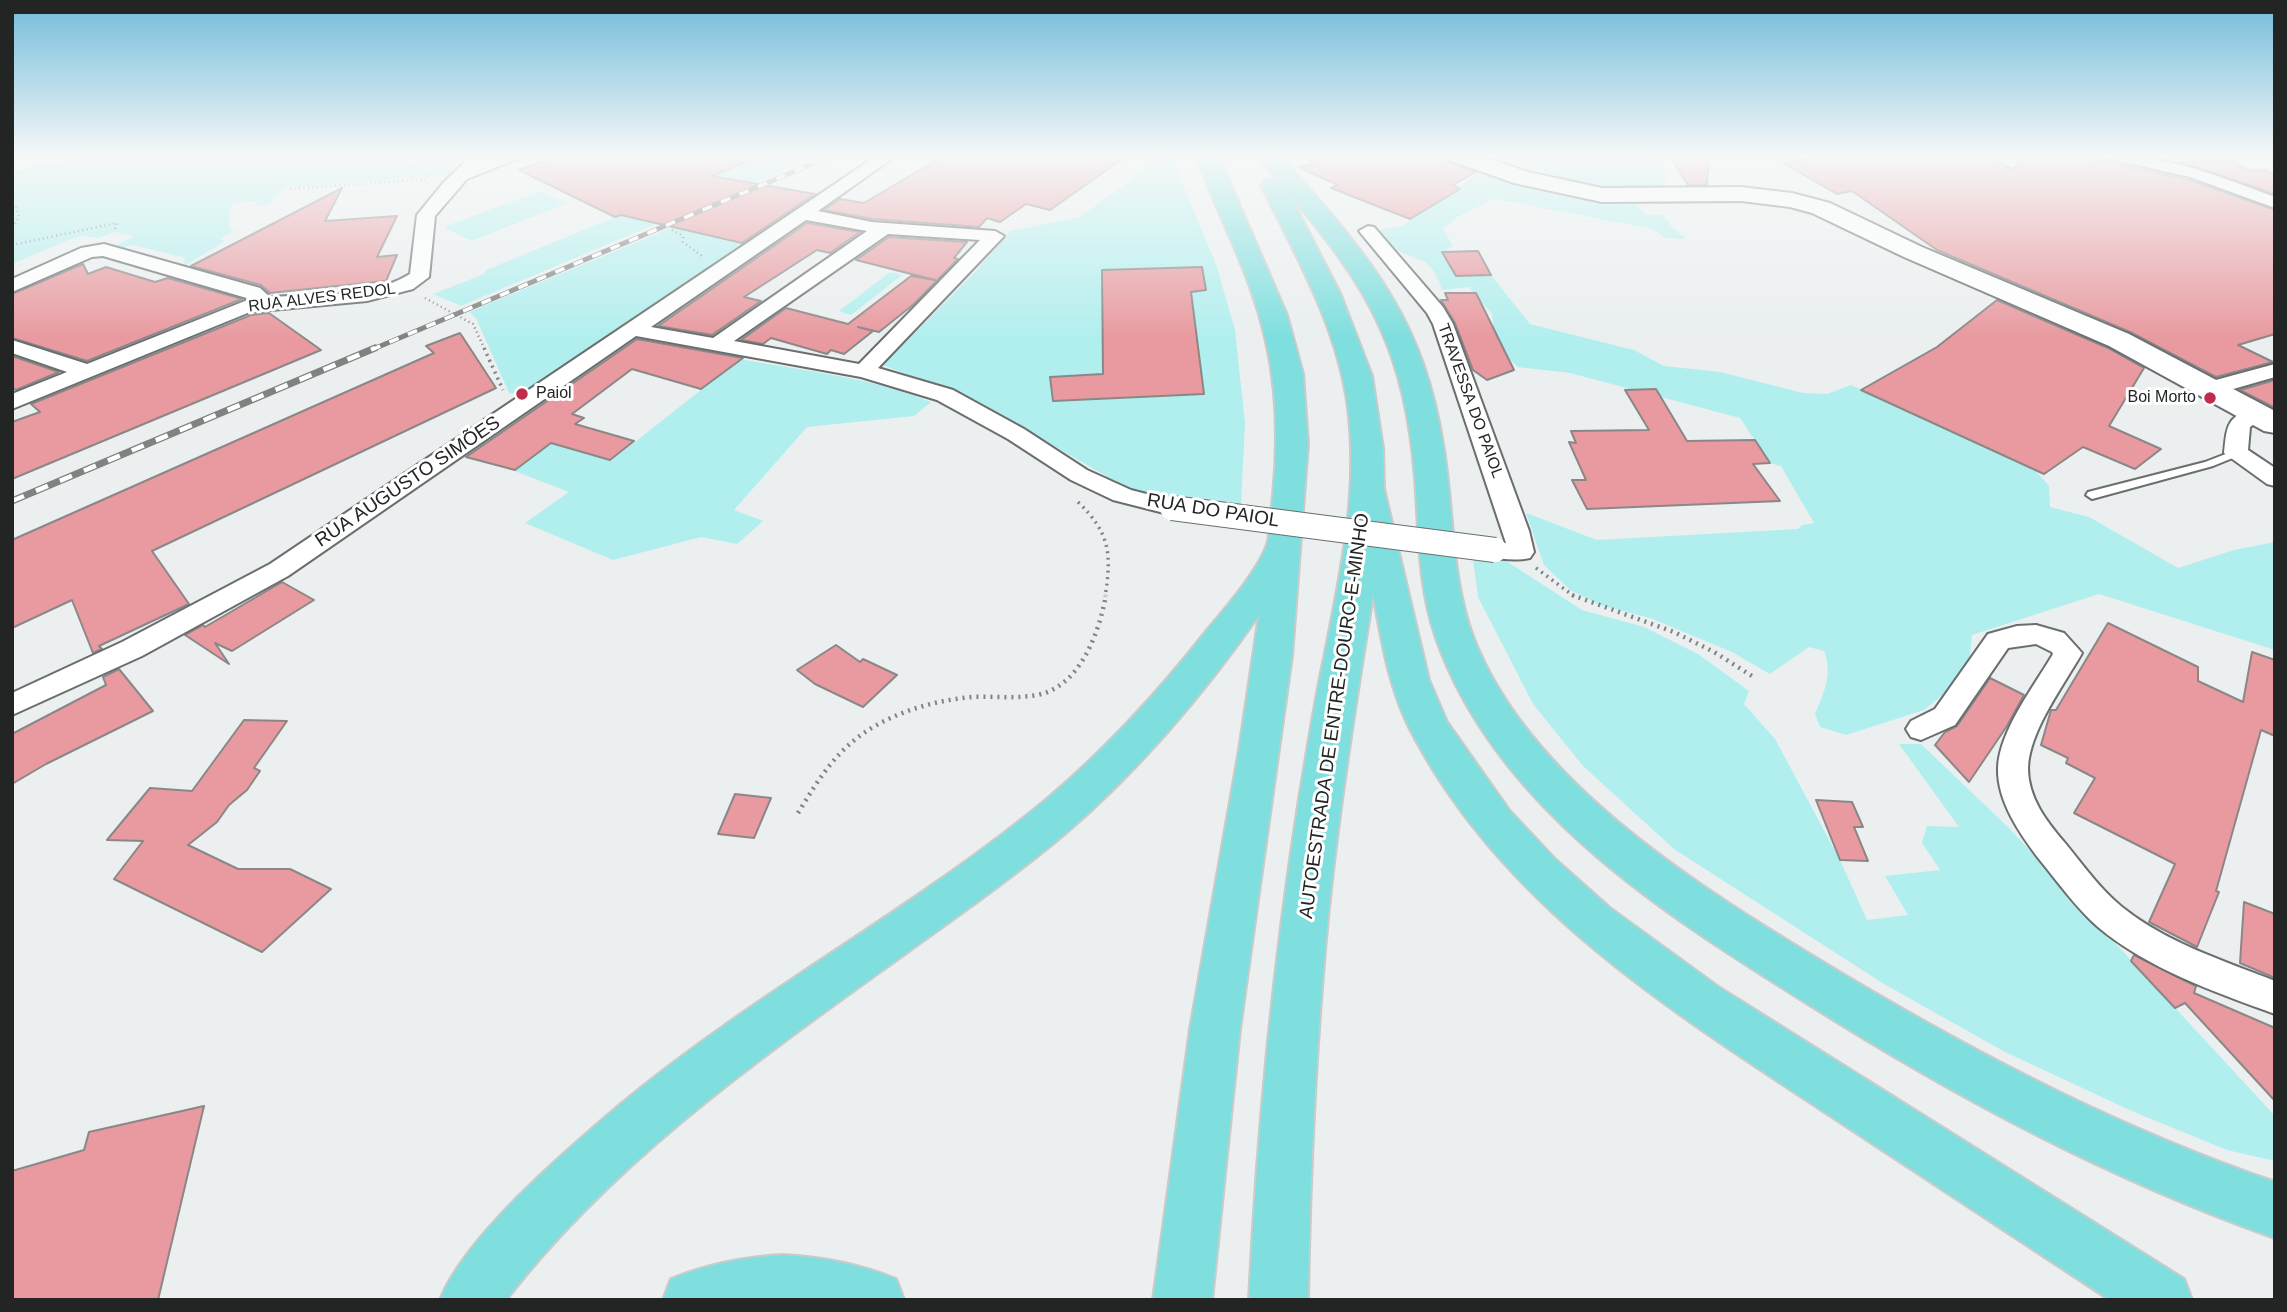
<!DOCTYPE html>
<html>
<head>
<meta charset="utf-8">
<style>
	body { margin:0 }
	#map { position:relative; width:2287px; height:1312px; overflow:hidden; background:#ebefef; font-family:Helvetica,sans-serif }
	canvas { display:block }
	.frame { position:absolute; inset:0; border:14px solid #232525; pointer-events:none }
</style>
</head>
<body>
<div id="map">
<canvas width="2287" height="1312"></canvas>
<div class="frame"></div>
</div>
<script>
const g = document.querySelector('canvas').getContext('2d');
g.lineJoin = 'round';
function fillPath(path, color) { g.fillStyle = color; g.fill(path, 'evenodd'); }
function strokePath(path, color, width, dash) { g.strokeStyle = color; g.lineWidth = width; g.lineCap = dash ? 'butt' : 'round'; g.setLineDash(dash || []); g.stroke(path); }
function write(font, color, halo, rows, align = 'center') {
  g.font = font + ' Helvetica,sans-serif'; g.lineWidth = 6; g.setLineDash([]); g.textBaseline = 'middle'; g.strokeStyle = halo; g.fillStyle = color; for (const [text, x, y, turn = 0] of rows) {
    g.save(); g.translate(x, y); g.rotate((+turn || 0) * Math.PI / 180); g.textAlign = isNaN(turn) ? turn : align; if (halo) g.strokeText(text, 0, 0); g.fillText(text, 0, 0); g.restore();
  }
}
fillPath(new Path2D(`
	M100,155H468L447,175L284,188L269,205L257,206L256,201L232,204L229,215V227L234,231L220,239L225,241L184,266L185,258L133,245L123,248L116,246L134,236L115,232L99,238L82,236L63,242L12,264V172Z
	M727,155H737L751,161L766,155H820L461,306L433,294L484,274L486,270L630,211L698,167Z
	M1146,155H1175L1179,176L1216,264L1235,330L1245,423L1241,505L1172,499L1130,490L980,403L883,365L975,272L1010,231L1080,217L1147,168Z
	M1493,155H1648L1668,176L1660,189L1600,188L1490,157Z
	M1482,170L1632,199L1646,215H1663L1672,227L1686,239L1665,238L1653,229L1495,199L1457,217L1443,229L1453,246L1442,252L1457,276L1491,275L1530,324L1634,350L1664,366L1720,372L1803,393L1827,394L1851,385L2035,470L2049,486L2050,507L2089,517L2178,568L2234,550L2275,542V650L2099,594L1972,635L1970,657L1951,688L1924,710L1846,735L1820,727L1815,714C1824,693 1833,674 1824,651L1809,647L1770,674L1732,652L1650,618L1600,605L1570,590L1544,565L1526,513L1597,540L1798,529L1802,525L1814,523L1781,466L1770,463L1740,418L1570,373L1518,367L1496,347L1492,314L1469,287L1442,290C1430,256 1425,264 1398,251C1390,247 1384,237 1378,230L1402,226Z
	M772,186L781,188L688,230L744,245L522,394L509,393L476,318L469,312Z
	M540,191L568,203L471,241L444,227Z
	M890,272L902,275L851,315L839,311Z
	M740,359C804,371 870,377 931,402L914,416L807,427L734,510L763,521L737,544L701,537L613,560L525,523L569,492L463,451L480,441L498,447L550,442L611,461Z
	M1473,559H1503L1582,610L1644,627L1698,654L1749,691L1744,704L1775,739L1840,860L1867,920L1908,915L1885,876L1940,870L1922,843L1927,826L1959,827L1899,744H1921L2009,828L2275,1116V1161L2227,1150L2134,1112L2005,1052L1884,984L1674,849L1583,766L1533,704L1478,597Z`), '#b1efee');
const building = new Path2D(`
	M560,155H762L712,176L815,194L742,243L621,215L615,217L519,170Z
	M945,155H1128L1050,210L1026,204L1000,222L987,218L979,227L872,219L824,210L840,199L864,203Z
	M1302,155H1443L1448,162L1476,172L1453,185L1460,189L1410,219L1331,188L1338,185L1298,167L1314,164Z
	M1669,155H1709L1707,185H1688Z
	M1830,155H1967L1976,159L1988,157L2013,169L2026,155H2074L2189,180L2275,210V334L2238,345L2273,362L2216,377L2130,332L1937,250L1852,191L1837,194L1783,163Z
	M2232,160L2250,171L2265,170L2275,175V194L2182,162Z
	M342,188L325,221L397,216L377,257L397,255L386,281L270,293L261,285L191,266Z
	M807,223L860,232L830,253L817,250L744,297L761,301L712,335L658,326Z
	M889,237L967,242L954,258L958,259L914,304L879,332L858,327L873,331L844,354L831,350L827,354L771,338L763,344L741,340L786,308L848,324L911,276L935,280L856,260Z
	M1478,251L1491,275L1456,276L1442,252Z
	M83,264L88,274L106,267L155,282L168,278L242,299L87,361L12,338V294Z
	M1202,267L1206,290L1191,292L1204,394L1053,401L1050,377L1103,374L1102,270Z
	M1445,293H1476L1514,370L1487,380L1473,370L1455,323L1441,300H1448Z
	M1997,300L2108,348L2144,368L2109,426L2161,449L2135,469L2083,447L2044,474L1861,390L1937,347Z
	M269,313L321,350L12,479V422L40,412L31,404L251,315Z
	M460,333L496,388L152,551L189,604L99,646L102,649L93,653L72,600L12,628V540L434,353L426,346Z
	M637,339L743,358L701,389L632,369L572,414L584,418L575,424L634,441L610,460L551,443L515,470L466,457Z
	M12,356L59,372L16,390L12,387Z
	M2275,380V408L2240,390Z
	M1656,389L1687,441L1755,440L1770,463L1753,464L1780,501L1587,509L1572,480H1586L1569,442L1576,443L1571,431L1649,430L1625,390Z
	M282,582L314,600L232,651L215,643L229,664L185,635L203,625L205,627Z
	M2108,623L2198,667V681L2243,702L2252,652L2275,660V736L2261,730L2216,891L2219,892L2197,947L2149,922L2175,864L2074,813L2095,778L2066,763L2068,758L2041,745L2051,710H2056Z
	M836,645L860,662L863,659L897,675L863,707L815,684L797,670Z
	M119,669L153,711L46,764L12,784V734L106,685L103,677Z
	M1990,678L2024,695L2007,726L1969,782L1935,745L1945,732L1957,726Z
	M244,720L287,721L254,768L260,771L247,790L229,805L217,822L188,845L238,869H290L331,889L262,952L114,879L143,841L107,840L150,788L192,791Z
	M735,794L771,798L754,838L718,834Z
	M1816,800L1852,802L1863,827H1854L1868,861L1840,860Z
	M2244,902L2275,914V978L2240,963Z
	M2134,955L2196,986L2194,993L2275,1028V1101L2185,1003L2175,1008L2131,961Z
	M204,1106L158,1300H12V1171L84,1150L89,1132Z`);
fillPath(building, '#e89aa0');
strokePath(building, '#8b8787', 2);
const lane = new Path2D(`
	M2236,450L2240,451V455L2213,466L2092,499L2086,495L2088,492L2205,462Z`);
const street = new Path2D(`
	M472,155H489L485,161L500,155H522L520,158L467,179L435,216L429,277L413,289L367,301L250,312L12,409V394L67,372L12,353V340L87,364L250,299L103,256L92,257L12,292V279L81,248L104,244L260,288L270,297C315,294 370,299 410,274L417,215L444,182Z
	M878,155H897L818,211L872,222L995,231L1004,236L878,368L953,390L1024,429L1087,470L1131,490L1181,503L1184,508L1181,513L1172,515L1113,500L1071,480L1008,439L937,400L861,377L636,336L288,576L142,656L12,715V693L122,642L270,564ZM806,220L867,231L713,338L651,327ZM888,234L980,240L859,364L734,341Z
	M2103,155C2163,153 2219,176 2275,197V208L2190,177L2105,158Z
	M1368,226L1374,227L1443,307L1453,324L1529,531L1534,552L1530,558C1516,561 1500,559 1486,556L1482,550L1486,544L1506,543L1433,324L1427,313L1359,231Z
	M2275,364V377L2209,396L2201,394L2198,389L2201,384Z
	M2256,408L2264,410L2267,415L2250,427L2248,450L2275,468V486L2267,484L2224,453C2227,426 2226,416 2256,408Z
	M2036,625L2064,633L2082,653C2064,685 2029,731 2028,768C2028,798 2047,822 2065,843C2083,865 2100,889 2122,907C2167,943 2222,960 2275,981V1014C2215,992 2148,969 2098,927C2076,908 2058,882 2039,859C2020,834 1997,801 1998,768C1999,731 2035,685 2053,654L2052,652L2036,644L2008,648L1955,725L1921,740L1911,737L1906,729L1911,721L1935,709L1988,634L2017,626Z`);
const secondary = new Path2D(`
	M1446,155H1478L1528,172L1602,188L1741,187L1792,193L1830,203L1922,247L2129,334L2275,411V433L2264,431L2109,346L1904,257L1812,213L1790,207L1741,201L1602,202L1514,183L1449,160Z`);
const highway = new Path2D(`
	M1196,155H1218L1287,315L1303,374L1308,444L1292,656L1240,1029L1212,1300H1153L1190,1029L1239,750L1259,615C1203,695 1139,770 1066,833C1016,875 962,913 909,951C765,1055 617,1157 506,1300H440C465,1237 563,1153 616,1108C752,994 912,911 1048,798C1107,748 1159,691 1207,630C1224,610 1262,566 1268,541C1271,527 1271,510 1273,495C1280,425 1276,358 1251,290C1235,244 1212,201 1196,155Z
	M1257,155H1280C1367,255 1423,313 1444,450C1454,513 1451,579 1474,639C1532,787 1710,894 1841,973C1980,1056 2121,1129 2275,1182V1238C2109,1179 1957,1098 1808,1004C1664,914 1495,807 1436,638C1418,587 1419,532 1415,478C1405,353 1371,290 1290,196L1340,293L1372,376L1383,448L1384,489L1429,680L1447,722L1509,810L1555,859L1610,908L1720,988L2184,1279L2192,1300H2110C2014,1237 1919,1174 1823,1111C1665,1007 1497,901 1409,727C1388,685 1382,640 1373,595C1356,702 1339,809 1328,917C1316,1044 1310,1172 1308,1300H1249C1257,1132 1273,965 1299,799C1307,752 1314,704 1324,658C1340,575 1359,493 1348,408C1338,328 1296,256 1261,185L1265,180L1276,179Z
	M783,1255C823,1257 859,1264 896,1279L904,1300H663L671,1279C708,1264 744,1257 783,1255Z`);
strokePath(lane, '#6b6e6e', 4);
strokePath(street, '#6b6e6e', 4);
strokePath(secondary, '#6b6e6e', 4);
strokePath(highway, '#cacbcb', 4);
strokePath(new Path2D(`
	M387,155L430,177
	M12,173L104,155
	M290,189L427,179
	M12,205L16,206L19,217L12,228
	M672,230L683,236V242L702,256
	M12,245L117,223L114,232
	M425,298L473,324L485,350`), '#808383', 2.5, [1, 3.5]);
strokePath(new Path2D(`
	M484,348L503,390
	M1078,502C1110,533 1112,554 1105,597
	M1536,568L1575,597`), '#808383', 3.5, [2, 4.5]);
strokePath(new Path2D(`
	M1572,595L1674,632L1714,652L1752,676
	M798,813C820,777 838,747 875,726C905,709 939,700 972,697C994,696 1015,699 1037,695C1080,687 1099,633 1106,595`), '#808383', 4.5, [2, 5]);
fillPath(lane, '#fff');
fillPath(street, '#fff');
fillPath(secondary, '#fff');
fillPath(highway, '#7fdfde');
const railFar1 = new Path2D(`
	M371,350L833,155`);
const rail = new Path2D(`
	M12,501L375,348`);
strokePath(railFar1, '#808282', 5);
strokePath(rail, '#808282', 7);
strokePath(railFar1, '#fff', 3.5, [10]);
strokePath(rail, '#fff', 4.5, [13]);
const streetBridge = new Path2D(`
	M1172,508L1495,550`);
strokePath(streetBridge, '#6b6e6e', 26, []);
strokePath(streetBridge, '#fff', 24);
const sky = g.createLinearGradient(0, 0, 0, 338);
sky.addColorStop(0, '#72bbda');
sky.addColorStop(0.46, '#f6f8f8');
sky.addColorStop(1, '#f6f8f800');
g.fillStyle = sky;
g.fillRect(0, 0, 2287, 338);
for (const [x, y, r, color] of [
	[522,394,7,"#be2e4c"],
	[2210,398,7,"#be2e4c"]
]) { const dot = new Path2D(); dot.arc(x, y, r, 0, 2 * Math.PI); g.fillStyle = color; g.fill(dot); strokePath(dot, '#fff', 2.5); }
write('16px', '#232525', '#fff', [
	["RUA ALVES REDOL",322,298,-7],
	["TRAVESSA DO PAIOL",1470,401,70]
]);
write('16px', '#232525', '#fff', [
	["Paiol",536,394],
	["Boi Morto",2196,398,"right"]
], 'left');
write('19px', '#232525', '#fff', [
	["RUA AUGUSTO SIMÕES",408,482,-34],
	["RUA DO PAIOL",1213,511,9],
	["AUTOESTRADA DE ENTRE-DOURO-E-MINHO",1335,716,-82]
]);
</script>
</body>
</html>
